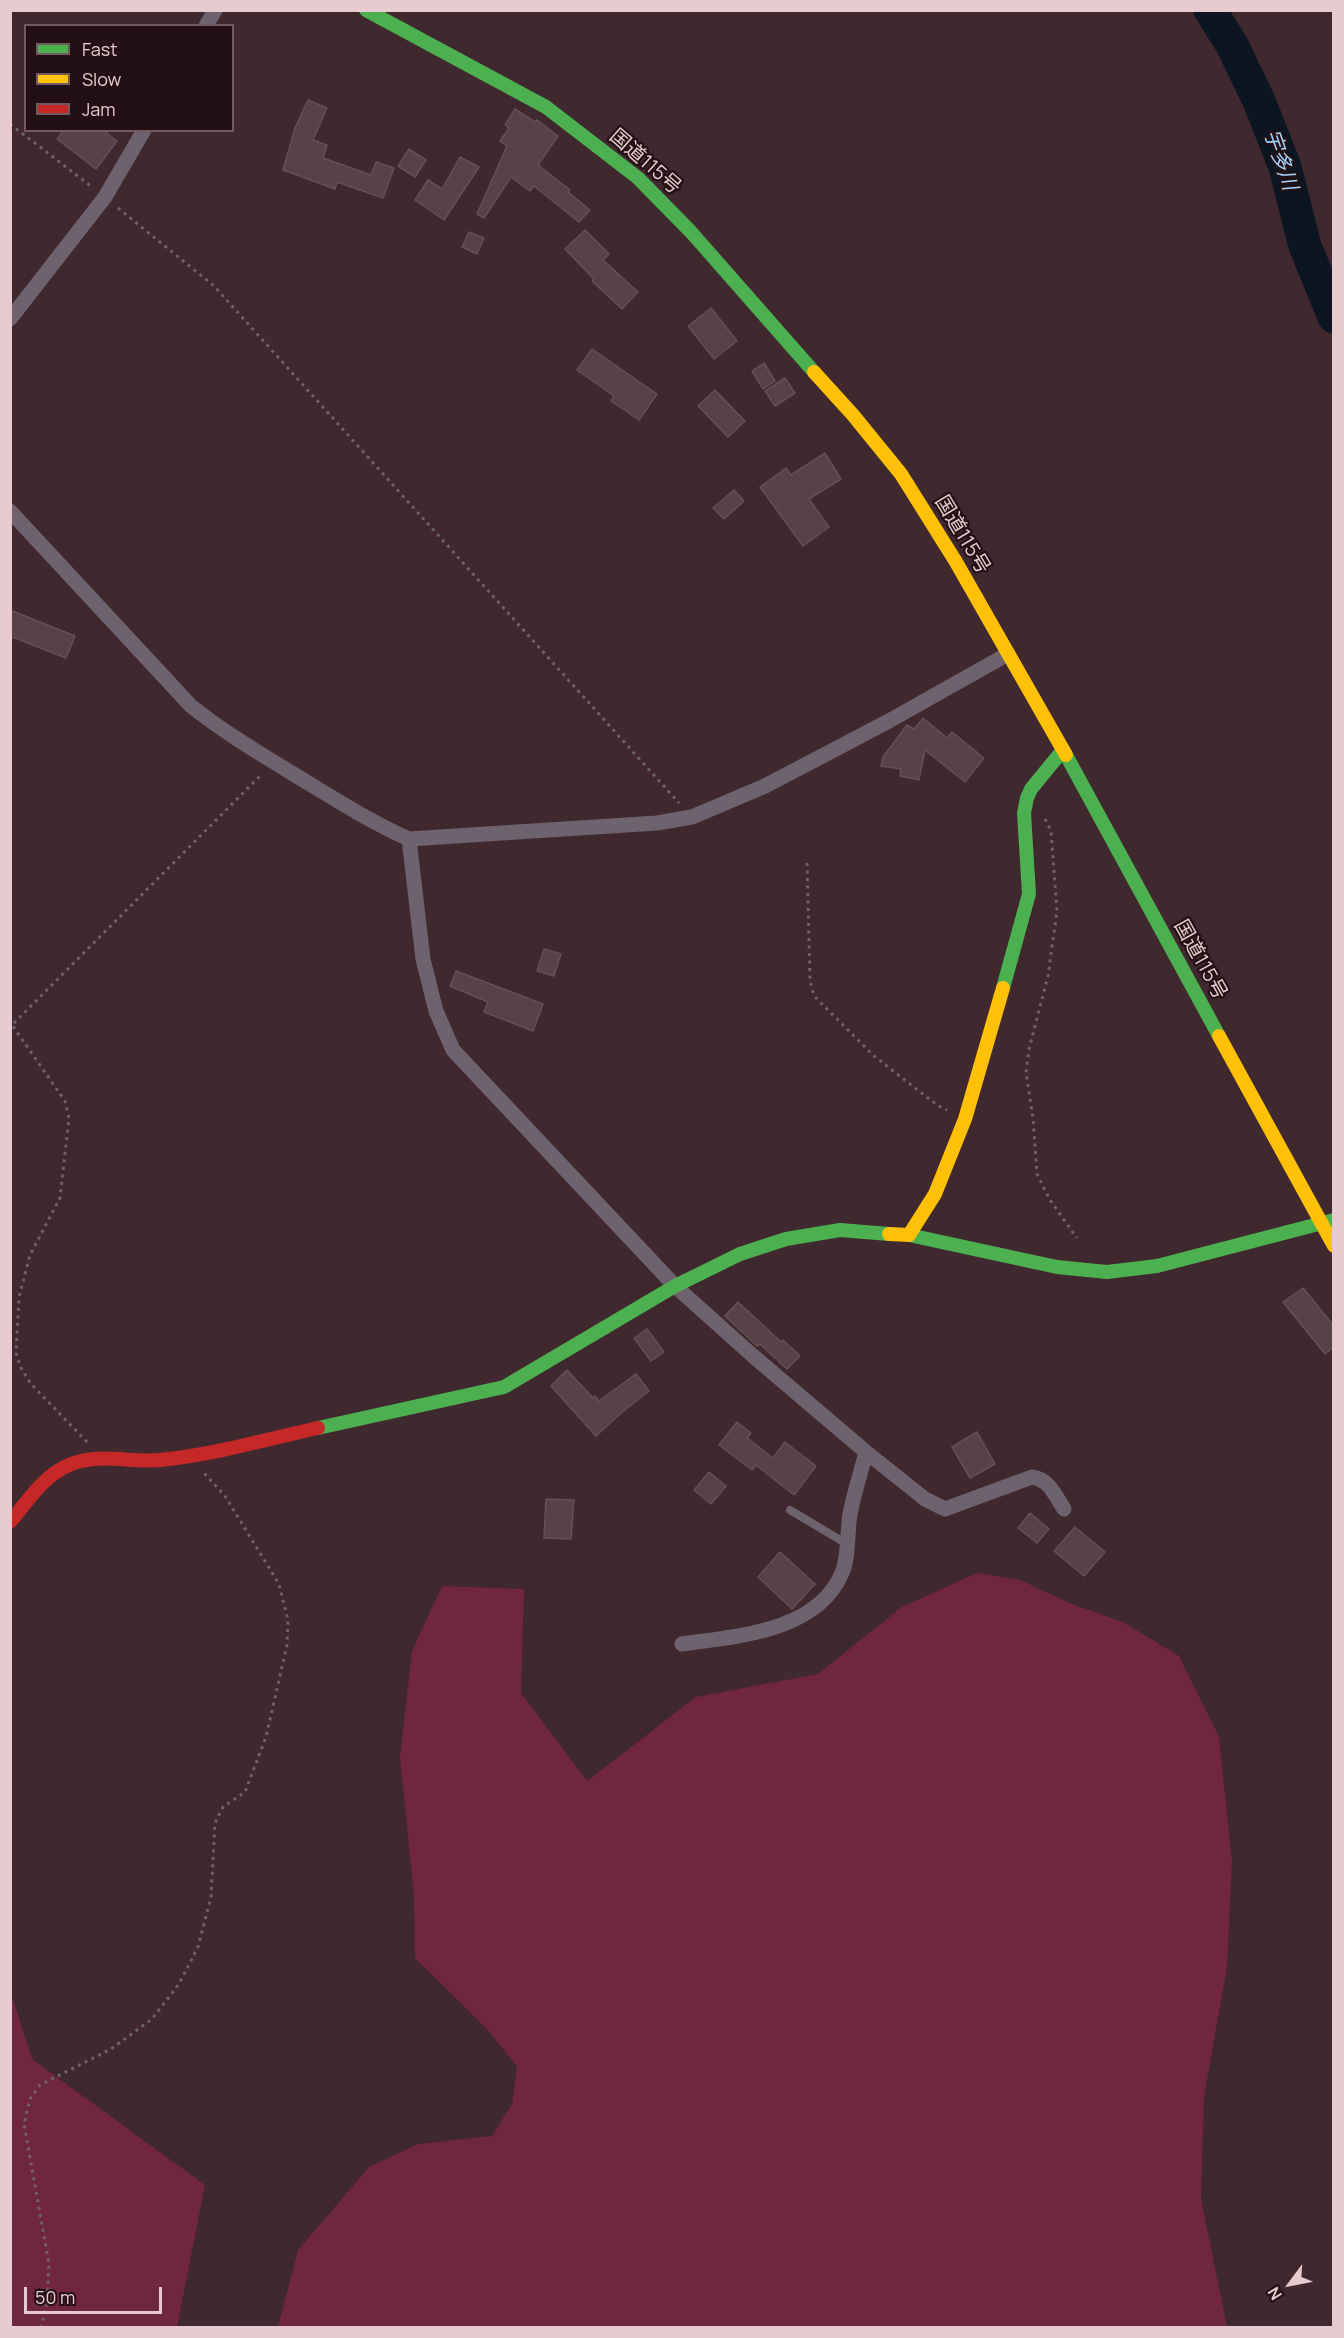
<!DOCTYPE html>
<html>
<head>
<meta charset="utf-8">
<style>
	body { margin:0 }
	#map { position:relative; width:1344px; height:2338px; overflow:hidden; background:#3f282e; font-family:Manrope,sans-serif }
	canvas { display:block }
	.frame { position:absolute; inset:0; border:12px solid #e8cbd1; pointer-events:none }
	.legend { position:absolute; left:24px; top:24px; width:210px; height:108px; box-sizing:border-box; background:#231014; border:2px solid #725b60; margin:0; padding:8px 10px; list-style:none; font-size:18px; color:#e8cbd1 }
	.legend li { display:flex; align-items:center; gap:12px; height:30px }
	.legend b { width:30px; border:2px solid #725b60 }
	.north { position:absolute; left:1260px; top:2254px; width:60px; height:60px; -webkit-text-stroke:4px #231014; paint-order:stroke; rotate:238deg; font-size:16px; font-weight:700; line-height:24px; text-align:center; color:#e8cbd1 }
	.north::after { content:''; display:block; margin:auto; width:21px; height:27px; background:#e8cbd1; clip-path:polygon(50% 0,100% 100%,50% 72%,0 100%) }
	.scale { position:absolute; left:24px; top:2287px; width:138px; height:27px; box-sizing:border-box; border:3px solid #e8cbd1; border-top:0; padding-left:8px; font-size:18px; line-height:21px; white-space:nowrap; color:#e8cbd1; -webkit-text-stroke:4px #231014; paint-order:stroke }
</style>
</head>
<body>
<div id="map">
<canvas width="1344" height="2338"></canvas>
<div class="frame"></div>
<ul class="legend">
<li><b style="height:8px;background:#4caf50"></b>Fast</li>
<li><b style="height:8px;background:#ffc107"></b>Slow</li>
<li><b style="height:8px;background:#c62828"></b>Jam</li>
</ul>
<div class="north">N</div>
<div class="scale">50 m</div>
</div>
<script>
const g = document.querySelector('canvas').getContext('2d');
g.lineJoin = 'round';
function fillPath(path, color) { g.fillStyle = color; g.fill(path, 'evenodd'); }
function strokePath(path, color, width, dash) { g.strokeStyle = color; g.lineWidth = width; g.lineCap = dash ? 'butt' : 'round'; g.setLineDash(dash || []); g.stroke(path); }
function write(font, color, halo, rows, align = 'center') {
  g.font = font + ' Manrope,"Noto Sans JP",sans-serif'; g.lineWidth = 4.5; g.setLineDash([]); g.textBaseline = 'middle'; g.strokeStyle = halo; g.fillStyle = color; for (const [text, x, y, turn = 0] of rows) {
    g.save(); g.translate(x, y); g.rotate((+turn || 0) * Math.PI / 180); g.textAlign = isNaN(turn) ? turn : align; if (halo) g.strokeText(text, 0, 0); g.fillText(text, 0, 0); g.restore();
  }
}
fillPath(new Path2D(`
	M977,1573L1020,1580L1072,1604L1123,1622L1179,1656L1219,1737L1232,1861L1227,1967L1204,2097L1201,2199L1227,2327H278L298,2250L369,2167L418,2144L492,2136L512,2104L517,2067L488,2030L415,1958L414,1896L400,1757L412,1651L442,1586L524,1589L521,1693L587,1781L696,1697L818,1674L902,1607Z
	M11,1993L32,2059L205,2185L177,2327H11Z`), '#70263e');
strokePath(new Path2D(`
	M1210,10L1232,45L1259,101L1285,167L1305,246L1334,317`), '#0b1622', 33);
const building = new Path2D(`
	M308,100L327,108L313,140L327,145L323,158L371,175L376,162L394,168L383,198L337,182L335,189L283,170L295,128Z
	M515,109L535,122L537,120L558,136L538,165L570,190L568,192L590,210L579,222L534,186L530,191L511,177L484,218L477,214L507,146L500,141L509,128L505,125Z
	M64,130H103L117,141L96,169L57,139Z
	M409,149L426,160L415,177L398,166Z
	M460,157L479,167L444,220L415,200L428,180L442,189Z
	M585,230L609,254L603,260L638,292L622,309L592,281L594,279L565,249Z
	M469,232L484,238L477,254L462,247Z
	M711,308L737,341L714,359L688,326Z
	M592,349L657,394L639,420L611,401L614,396L577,370Z
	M764,363L775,381L763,389L752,371Z
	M785,378L795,393L775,406L765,391Z
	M715,390L745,421L728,437L698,406Z
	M825,453L841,479L809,499L829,527L803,546L760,487L786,468L791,475Z
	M734,490L744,501L724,519L713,508Z
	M10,610L75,636L66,658L10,636Z
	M923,718L947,738L952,732L984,758L965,782L925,750L919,780L900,776L901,769L881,766L883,757L907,725L914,729Z
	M544,949L561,954L554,976L537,971Z
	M456,971L543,1004L533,1031L484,1012L488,1002L450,986Z
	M1303,1288L1334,1326V1347L1325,1354L1283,1302Z
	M738,1302L781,1342L783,1340L800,1356L787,1369L760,1344L757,1346L725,1316Z
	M647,1329L664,1352L651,1361L634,1338Z
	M567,1370L593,1398L595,1396L599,1401L636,1374L649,1391L621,1413L596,1436L551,1386Z
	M737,1422L751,1433L747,1438L773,1458L785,1442L816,1466L794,1495L756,1465L752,1470L719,1445Z
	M977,1432L995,1464L970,1478L952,1447Z
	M709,1472L726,1486L711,1504L694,1490Z
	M546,1499L574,1500L571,1539L544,1538Z
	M1030,1513L1049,1529L1037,1543L1018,1528Z
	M1075,1527L1105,1552L1084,1576L1054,1551Z
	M780,1552L815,1584L792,1609L758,1577Z`);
fillPath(building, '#564247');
strokePath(building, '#645156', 1.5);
strokePath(new Path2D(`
	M10,124L92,187
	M118,208L214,286L679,803
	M1045,819L1051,831L1057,911L1048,976L1029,1049L1026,1072L1033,1118L1037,1174L1050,1200L1077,1238
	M807,863L810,979L812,990L816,998L874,1056L937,1105L947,1110
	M87,1442L31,1384L21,1368L16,1353L19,1297L30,1255L60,1198L69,1118L65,1101L12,1025L262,774
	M41,2328L47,2304L49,2264L24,2124L30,2099L40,2085L111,2049L152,2019L179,1984L198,1947L211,1897L215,1823L223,1807L245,1792L266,1737L287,1645L288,1620L279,1584L225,1496L203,1472`), '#6e626d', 3, [3, 4.5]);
strokePath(new Path2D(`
	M790,1510L847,1544`), '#6e626f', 8);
strokePath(new Path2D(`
	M206,26L215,10
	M10,319L105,197L144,130
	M10,511L191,706C225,733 262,755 300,778C336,800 371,822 409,839L657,823L692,817L765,786L887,722L1008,654
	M409,839L423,959L436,1011L453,1050L675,1286L752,1355L866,1452C861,1472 854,1493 850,1514C847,1533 849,1556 842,1573C817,1632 737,1636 682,1644
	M866,1452L925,1499L945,1509L1032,1477C1049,1479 1055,1495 1064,1509`), '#6e626f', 15);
strokePath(new Path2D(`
	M366,10L546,107L638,178L691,232L814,372
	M1066,755L1219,1036
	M1003,988L1029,894L1024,813L1027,798L1031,789L1063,750
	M909,1235L1057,1267L1107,1272L1157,1266L1334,1220
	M318,1428L504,1387L675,1286L740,1254L786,1239L840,1230L889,1234`), '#4caf50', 14);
strokePath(new Path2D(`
	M814,372L853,415L901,474L956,562L1066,755
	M1219,1036L1334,1246
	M889,1234L909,1235L935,1194L965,1119L1003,988`), '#ffc107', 14);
strokePath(new Path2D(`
	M10,1522C28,1501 43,1476 69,1465C98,1452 130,1463 160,1460C213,1455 267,1439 318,1428`), '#c62828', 14);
write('20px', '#e8cbd1', '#231014', [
	["国道115号",645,162,41],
	["国道115号",962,535,59],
	["国道115号",1200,960,61]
]);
write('italic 21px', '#a0d1fb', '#231014', [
	["宇多川",1280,160,71]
]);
</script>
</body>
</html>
